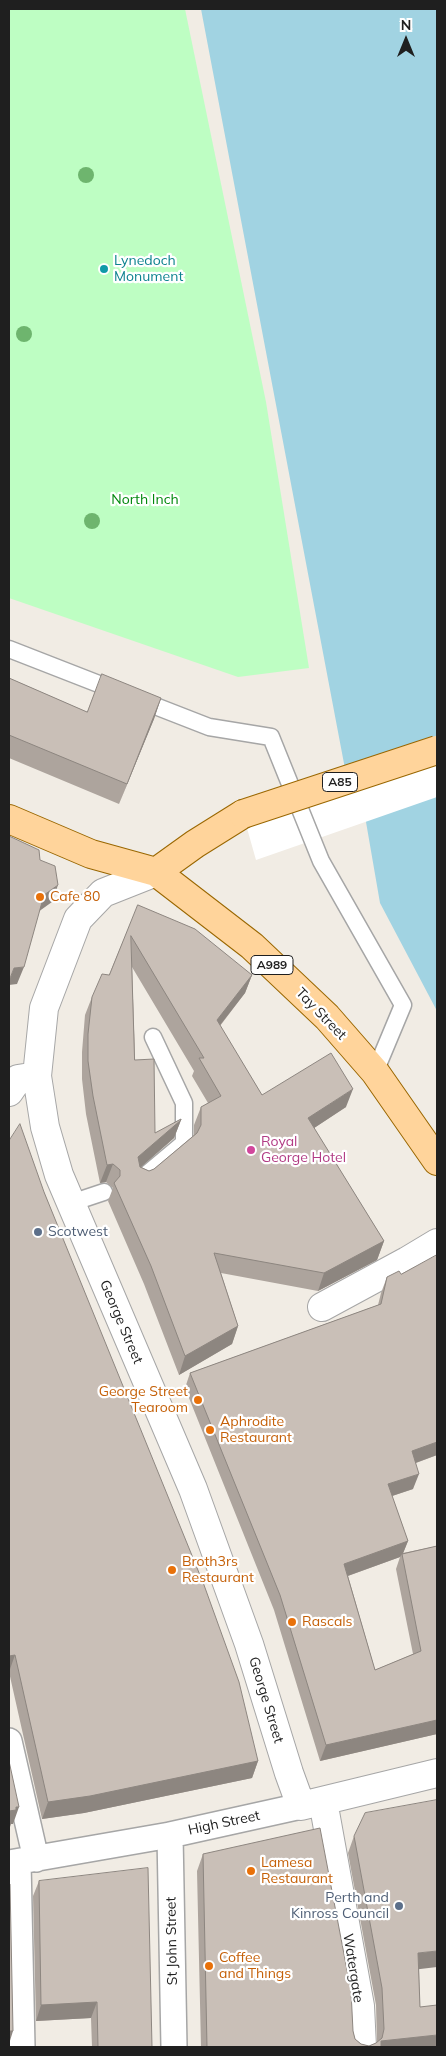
<!DOCTYPE html>
<html>
<head>
<meta charset="utf-8">
<style>
	body { margin:0 }
	#map { position:relative; width:446px; height:2056px; overflow:hidden; background:#f1ece4; font-family:Mulish,sans-serif }
	canvas { display:block }
	.frame { position:absolute; inset:0; border:10px solid #1f1f1f; pointer-events:none }
	.north { position:absolute; left:381px; top:15px; width:50px; height:50px; -webkit-text-stroke:4px #fff; paint-order:stroke; rotate:0deg; font-size:14px; font-weight:700; line-height:20px; text-align:center; color:#1f1f1f }
	.north::after { content:''; display:block; margin:auto; width:18px; height:22px; background:#1f1f1f; clip-path:polygon(50% 0,100% 100%,50% 72%,0 100%) }
</style>
</head>
<body>
<div id="map">
<canvas width="446" height="2056"></canvas>
<div class="frame"></div>
<div class="north">N</div>
</div>
<script>
const g = document.querySelector('canvas').getContext('2d');
g.lineJoin = 'round';
function fillPath(path, color) { g.fillStyle = color; g.fill(path, 'evenodd'); }
function strokePath(path, color, width, dash) { g.strokeStyle = color; g.lineWidth = width; g.lineCap = dash ? 'butt' : 'round'; g.setLineDash(dash || []); g.stroke(path); }
function write(font, color, halo, rows, align = 'center') {
  g.font = font + ' Mulish,sans-serif'; g.lineWidth = 4.5; g.setLineDash([]); g.textBaseline = 'middle'; g.strokeStyle = halo; g.fillStyle = color; for (const [text, x, y, turn = 0] of rows) {
    g.save(); g.translate(x, y); g.rotate((+turn || 0) * Math.PI / 180); g.textAlign = isNaN(turn) ? turn : align; if (halo) g.strokeText(text, 0, 0); g.fillText(text, 0, 0); g.restore();
  }
}
fillPath(new Path2D(`
	M9,9H185L266,402L309,668L238,677L9,598Z`), '#befec3');
fillPath(new Path2D(`
	M201,9H437V1011L380,903L366,822L346,774Z`), '#a1d3e2');
fillPath(new Path2D(`
	M437,736V797L256,860L243,814L237,803Z`), '#fff');
const service = new Path2D(`
	M9,649L209,727L271,737L321,861L403,1005L375,1072
	M141,1179L184,1143V1103L153,1037
	M71,1203L104,1192`);
const pedestrian = new Path2D(`
	M9,1741L36,1859
	M170,1835L174,2047
	M18,1862L22,2047
	M9,1863L170,1835L301,1806`);
const minor = new Path2D(`
	M156,872L103,893L78,919L44,1008L37,1076L45,1127L59,1175L193,1489L249,1644L289,1773L301,1806L437,1773
	M9,1092L18,1079L37,1076
	M322,1307L407,1261L437,1243
	M323,1801L360,2006L362,2047`);
const primary = new Path2D(`
	M9,819L91,854L156,872L252,946L327,1017L375,1072L437,1161
	M156,872L195,844L243,814`);
strokePath(service, '#a6a6a6', 19);
strokePath(pedestrian, '#a6a6a6', 28);
strokePath(minor, '#a6a6a6', 30);
strokePath(primary, '#9a6700', 30);
strokePath(service, '#fff', 16);
strokePath(pedestrian, '#fff', 25);
strokePath(minor, '#fff', 28);
strokePath(primary, '#ffd49b', 28);
const primaryBridge = new Path2D(`
	M243,814L437,750`);
strokePath(primaryBridge, '#9a6700', 30, []);
strokePath(primaryBridge, '#ffd49b', 28);
g.fillStyle = '#6eb56e';
for (const [x, y] of [
	[86,175],
	[24,334],
	[92,521]
]) { g.beginPath(); g.arc(x, y, 8, 0, 2 * Math.PI); g.fill(); }
fillPath(new Path2D(`
	M9,678L87,712L161,698L154,719L119,804L9,758Z
	M138,905L252,975L245,993L220,1026L262,1095L346,1107L314,1128L384,1241L377,1260L318,1291L221,1273L238,1326L232,1344L179,1375L144,1284L108,1201L113,1188L106,1182L100,1183L86,1114L82,1079V1052L85,1015L92,997L109,975ZM132,967L194,1071L192,1076L208,1103L201,1107L194,1125V1135L154,1169L149,1171L141,1167L174,1138L181,1120L155,1133L135,1060Z
	M44,1192L258,1761L252,1778L84,1813L42,1819L9,1672Z
	M387,1277L437,1455L416,1463L413,1489L392,1496L408,1541L403,1553L437,1546V1734L320,1761L274,1610L185,1388L190,1373L378,1305L381,1293ZM400,1557L396,1569L413,1654L375,1670L348,1576Z
	M354,1836L419,1969L420,2007L437,2047H201L197,1871L203,1854L353,2031L355,2039L361,2044L369,2046L376,2043L377,2042L376,2005L348,1853Z
	M39,1881L152,2047H92L91,2018L36,2021L33,1896Z`), '#ada49d');
fillPath(new Path2D(`
	M161,698L154,719L119,804L127,784Z
	M58,885L52,902L38,912L44,895Z
	M24,967L17,984L9,985V981L14,968Z
	M252,975L245,993L210,1038L217,1020Z
	M353,1089L346,1107L302,1136L308,1118Z
	M181,1120L174,1138L132,1175L138,1157Z
	M113,1164L106,1182L100,1183L107,1165Z
	M384,1241L377,1260L318,1291L324,1273Z
	M238,1326L232,1344L179,1375L185,1356Z
	M437,1442V1455L407,1466L412,1451Z
	M419,1474L413,1489L383,1499L388,1484Z
	M408,1541L402,1556V1554L400,1557L339,1579L344,1564Z
	M15,1655L9,1672V1656Z
	M437,1720V1734L320,1761L326,1745Z
	M258,1761L252,1778L84,1813L42,1819L48,1802Z
	M16,1807H19L13,1824H11L10,1827H9V1811Z
	M437,1951V1967L412,1970L418,1953Z
	M97,2002L91,2018L36,2021L41,2005Z
	M9,2031H13L9,2044Z
	M437,2035V2047H379L381,2041Z`), '#8d8680');
const building = new Path2D(`
	M102,674L161,698L127,784L9,735V678L87,712Z
	M9,836L39,850L40,860L55,866L58,885L44,895L24,967L14,968L9,981Z
	M138,905L195,929L252,975L217,1020L262,1095L331,1053L353,1089L308,1118L384,1241L324,1273L214,1253L238,1326L185,1356L151,1266L114,1183L120,1176V1170L113,1164L107,1165L93,1096L88,1061V1034L92,997L102,974L109,975ZM131,936L204,1058H199L221,1096L201,1107V1125L197,1133L154,1169L149,1171L140,1167L138,1157L181,1120V1119L155,1133L154,1059L135,1060Z
	M20,1124L44,1192L204,1585L239,1682L258,1761L90,1796L48,1802L15,1655L9,1656V1141Z
	M437,1255V1442L412,1451L419,1474L388,1484L408,1541L344,1564L375,1670L421,1651L402,1554L437,1546V1720L326,1745L280,1595L190,1373L381,1304L387,1277L399,1271L401,1274Z
	M9,1761L19,1807H16V1810L9,1811Z
	M437,1800V1951L418,1953L420,2007L437,2005V2035L381,2041V2047H207L203,1854L320,1828L351,1991L353,2031L355,2039L361,2044L369,2046L376,2043L382,2038L384,2029L382,1988L354,1836L365,1813Z
	M148,1868L152,2047H98L97,2002L41,2005L39,1881Z
	M9,1884H10L13,2031H9Z`);
fillPath(building, '#c9bfb7');
strokePath(building, '#8d8680', 1);
for (const [x, y, r, color] of [
	[104,269,5,"#0f9aa8"],
	[40,897,5,"#e8710a"],
	[251,1150,5,"#d1479c"],
	[38,1232,5,"#5c6f8a"],
	[198,1400,5,"#e8710a"],
	[210,1430,5,"#e8710a"],
	[172,1570,5,"#e8710a"],
	[292,1622,5,"#e8710a"],
	[251,1871,5,"#e8710a"],
	[399,1906,5,"#5c6f8a"],
	[209,1966,5,"#e8710a"]
]) { const dot = new Path2D(); dot.arc(x, y, r, 0, 2 * Math.PI); g.fillStyle = color; g.fill(dot); strokePath(dot, '#fff', 2); }
for (const [x, y, w] of [
	[340,782,35],
	[272,965,42]
]) { const box = new Path2D(); box.roundRect(x - w / 2, y - 9.5, w, 19, 4); g.fillStyle = '#fff'; g.fill(box); strokePath(box, '#1f1f1f', 1); }
write('bold 12px', '#1f1f1f', null, [
	["A85",340,782],
	["A989",272,965]
]);
write('14px', '#0d838f', '#fff', [
	["Lynedoch",114,261],
	["Monument",114,277]
], 'left');
write('14px', '#02880d', '#fff', [
	["North Inch",145,500]
]);
write('14px', '#c56008', '#fff', [
	["Cafe 80",50,897],
	["George Street",188,1392,"right"],
	["Tearoom",188,1408,"right"],
	["Aphrodite",220,1422],
	["Restaurant",220,1438],
	["Broth3rs",182,1562],
	["Restaurant",182,1578],
	["Rascals",302,1622],
	["Lamesa",261,1863],
	["Restaurant",261,1879],
	["Coffee",219,1958],
	["and Things",219,1974]
], 'left');
write('14px', '#1f1f1f', '#fff', [
	["Tay Street",321,1014,46],
	["George Street",121,1322,67],
	["George Street",266,1700,73],
	["High Street",224,1823,-12],
	["St John Street",172,1941,-91],
	["Watergate",353,1968,81]
]);
write('14px', '#b23c85', '#fff', [
	["Royal",261,1142],
	["George Hotel",261,1158]
], 'left');
write('14px', '#4e5e75', '#fff', [
	["Scotwest",48,1232],
	["Perth and",389,1898,"right"],
	["Kinross Council",389,1914,"right"]
], 'left');
</script>
</body>
</html>
